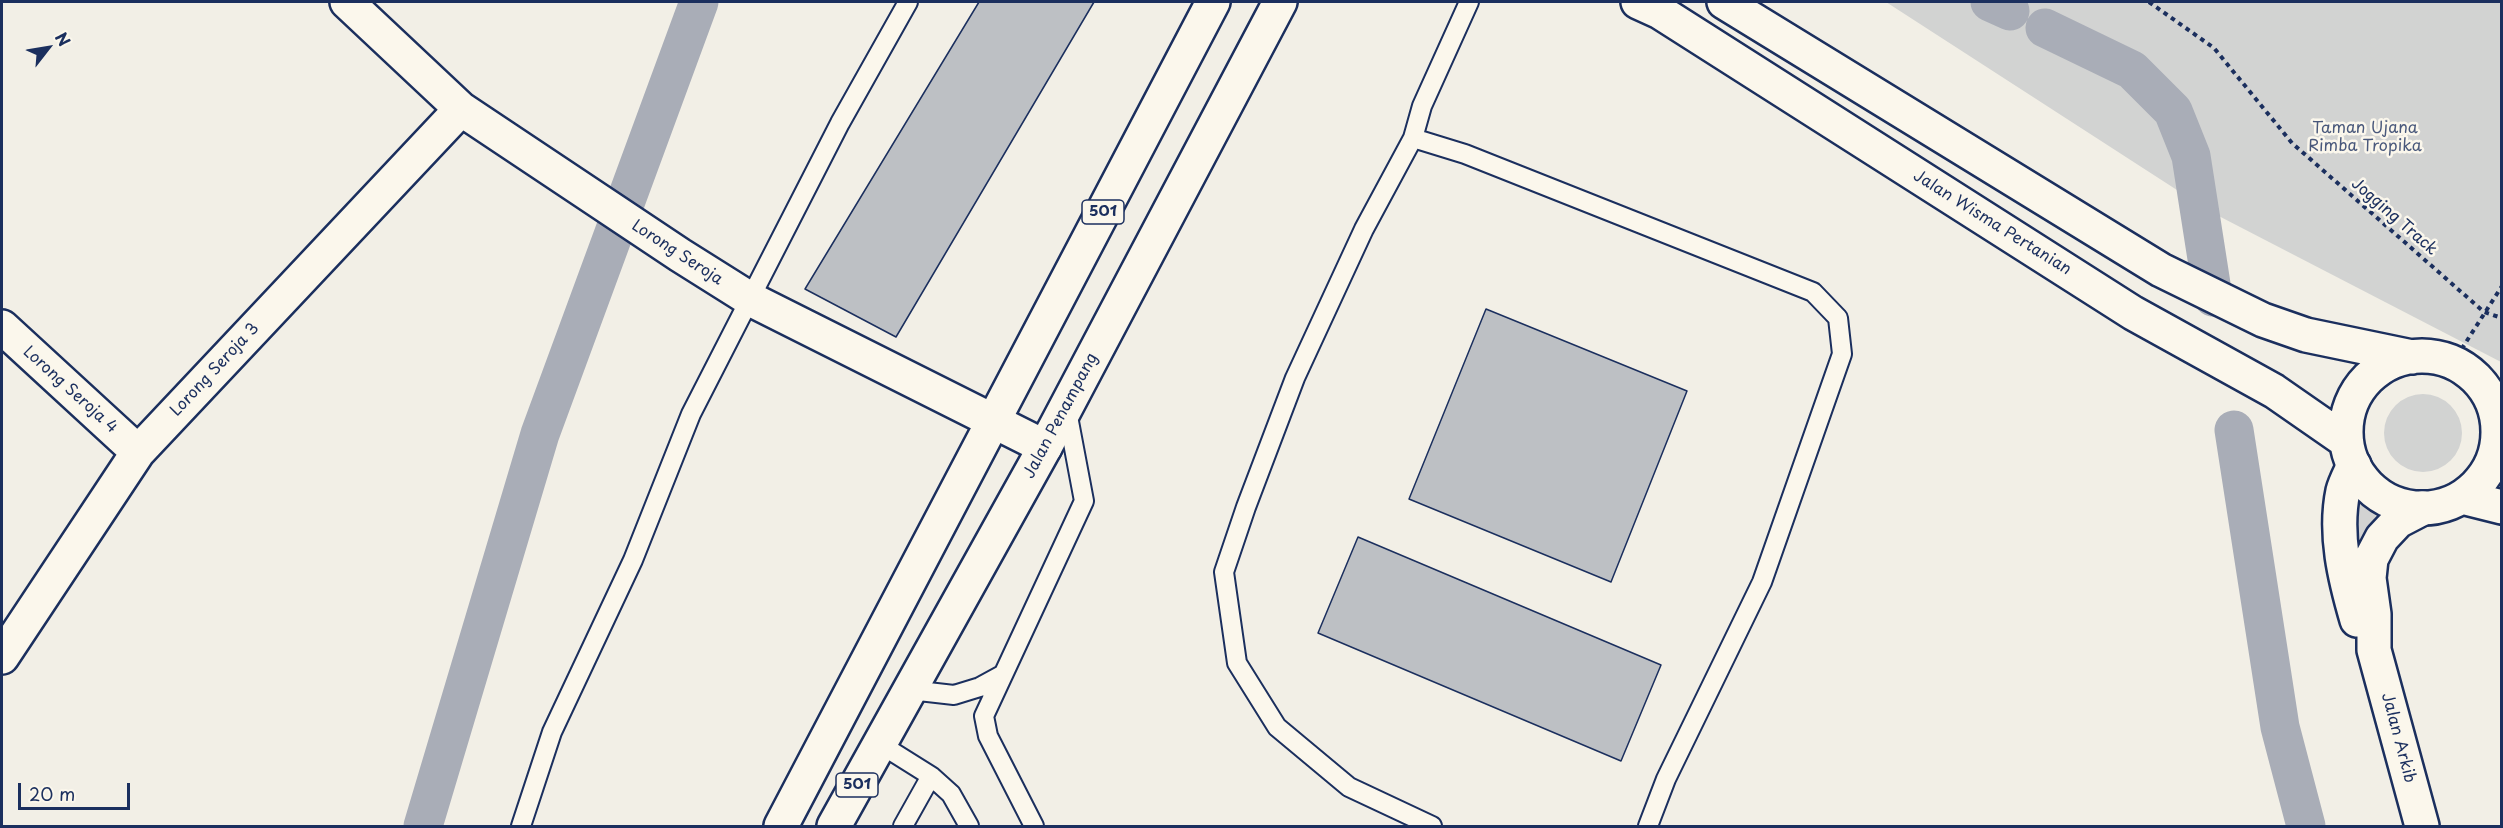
<!DOCTYPE html>
<html>
<head>
<meta charset="utf-8">
<style>
	body { margin:0 }
	#map { position:relative; width:2503px; height:828px; overflow:hidden; background:#f2efe6; font-family:"Playpen Sans",sans-serif }
	canvas { display:block }
	.frame { position:absolute; inset:0; border:3px solid #1b2f5e; pointer-events:none }
	.north { position:absolute; left:18px; top:18px; width:60px; height:60px; -webkit-text-stroke:4px #fbf7ec; paint-order:stroke; rotate:59deg; font-size:16px; font-weight:700; line-height:24px; text-align:center; color:#1b2f5e }
	.north::after { content:''; display:block; margin:auto; width:21px; height:27px; background:#1b2f5e; clip-path:polygon(50% 0,100% 100%,50% 72%,0 100%) }
	.scale { position:absolute; left:18px; top:783px; width:112px; height:27px; box-sizing:border-box; border:3px solid #1b2f5e; border-top:0; padding-left:8px; font-size:18px; line-height:21px; white-space:nowrap; color:#1b2f5e; -webkit-text-stroke:4px #fbf7ec; paint-order:stroke }
</style>
</head>
<body>
<div id="map">
<canvas width="2503" height="828"></canvas>
<div class="frame"></div>
<div class="north">N</div>
<div class="scale">20 m</div>
</div>
<script>
const g = document.querySelector('canvas').getContext('2d');
g.lineJoin = 'round';
function fillPath(path, color) { g.fillStyle = color; g.fill(path, 'evenodd'); }
function strokePath(path, color, width, dash) { g.strokeStyle = color; g.lineWidth = width; g.lineCap = dash ? 'butt' : 'round'; g.setLineDash(dash || []); g.stroke(path); }
function write(font, color, halo, rows, align = 'center') {
  g.font = font + ' "Playpen Sans",sans-serif'; g.lineWidth = 5; g.setLineDash([]); g.textBaseline = 'middle'; g.strokeStyle = halo; g.fillStyle = color; for (const [text, x, y, turn = 0] of rows) {
    g.save(); g.translate(x, y); g.rotate((+turn || 0) * Math.PI / 180); g.textAlign = isNaN(turn) ? turn : align; if (halo) g.strokeText(text, 0, 0); g.fillText(text, 0, 0); g.restore();
  }
}
fillPath(new Path2D(`
	M1886,2H2501V362L2211,212Z
	M2384 433a39 39 0 1 1 78 0a39 39 0 1 1-78 0Z
	M2357,503L2381,514L2366,533L2357,551L2354,527Z`), '#d2d3d2');
strokePath(new Path2D(`
	M1990,2L2010,11
	M2045,28L2132,70L2173,111L2191,156L2213,297
	M2234,430L2280,727L2306,826
	M423,826L540,434L699,2`), '#a9adb7', 39);
const building = new Path2D(`
	M979,2H1094L896,337L805,289Z
	M1486,309L1687,391L1611,582L1409,499Z
	M1358,537L1661,665L1621,761L1318,633Z`);
fillPath(building, '#bdc0c4');
strokePath(building, '#1b2f5e', 1.5);
const service = new Path2D(`
	M1413,138L1465,154L1813,292L1838,318L1842,354L1762,582L1666,779L1648,826
	M910,690L954,695L980,687L1002,675
	M880,744L931,776L951,794L969,826
	M521,826L552,732L633,560L691,414L840,123L908,2
	M903,826L931,776
	M1034,826L988,736L984,716L1084,501L1067,411
	M1432,826L1349,787L1277,727L1237,663L1224,572L1246,507L1295,378L1364,229L1413,138L1422,106L1469,2`);
const minor = new Path2D(`
	M347,2L461,109L680,255L750,299L1045,447
	M2,327L138,452
	M2354,465C2350,474 2345,483 2343,491C2334,534 2345,579 2357,620
	M2,657L138,452L461,109
	M2422,826L2374,650V614L2369,578L2371,559L2382,538L2398,521L2423,508`);
const tertiary = new Path2D(`
	M1638,2L1660,12L2133,313L2274,391L2346,441
	M1724,2L2161,270L2263,320L2306,335L2412,357
	M2346 432a76 76 0 1 1 152 0a76 76 0 1 1-152 0Z
	M2462,497L2502,507`);
const primary = new Path2D(`
	M781,826L1213,2
	M834,826L1045,447L1280,2`);
strokePath(service, '#1b2f5e', 22);
strokePath(minor, '#1b2f5e', 38);
strokePath(tertiary, '#1b2f5e', 38);
strokePath(primary, '#1b2f5e', 38);
strokePath(new Path2D(`
	M2149,2L2214,48L2292,143L2484,312L2502,318
	M2452,364L2502,286`), '#1b2f5e', 4, [4.5, 4.5]);
strokePath(service, '#fbf7ec', 18);
strokePath(minor, '#fbf7ec', 33);
strokePath(tertiary, '#fbf7ec', 33);
strokePath(primary, '#fbf7ec', 33);
for (const [x, y, w] of [
	[1103,212,42],
	[857,785,42]
]) { const box = new Path2D(); box.roundRect(x - w / 2, y - 12, w, 24, 4.5); g.fillStyle = '#fbf7ec'; g.fill(box); strokePath(box, '#1b2f5e', 1.5); }
write('bold 15px', '#1b2f5e', null, [
	["501",1103,212],
	["501",857,785]
]);
write('16px', '#49587b', '#fbf7ec', [
	["Taman Ujana",2365,129],
	["Rimba Tropika",2365,147]
]);
write('16px', '#1b2f5e', '#fbf7ec', [
	["Jogging Track",2394,217,41],
	["Jalan Wisma Pertanian",1992,223,32],
	["Lorong Seroja",677,253,33],
	["Lorong Seroja 3",215,370,-47],
	["Lorong Seroja 4",70,390,42],
	["Jalan Penampang",1061,416,-62],
	["Jalan Arkib",2398,738,75]
]);
</script>
</body>
</html>
